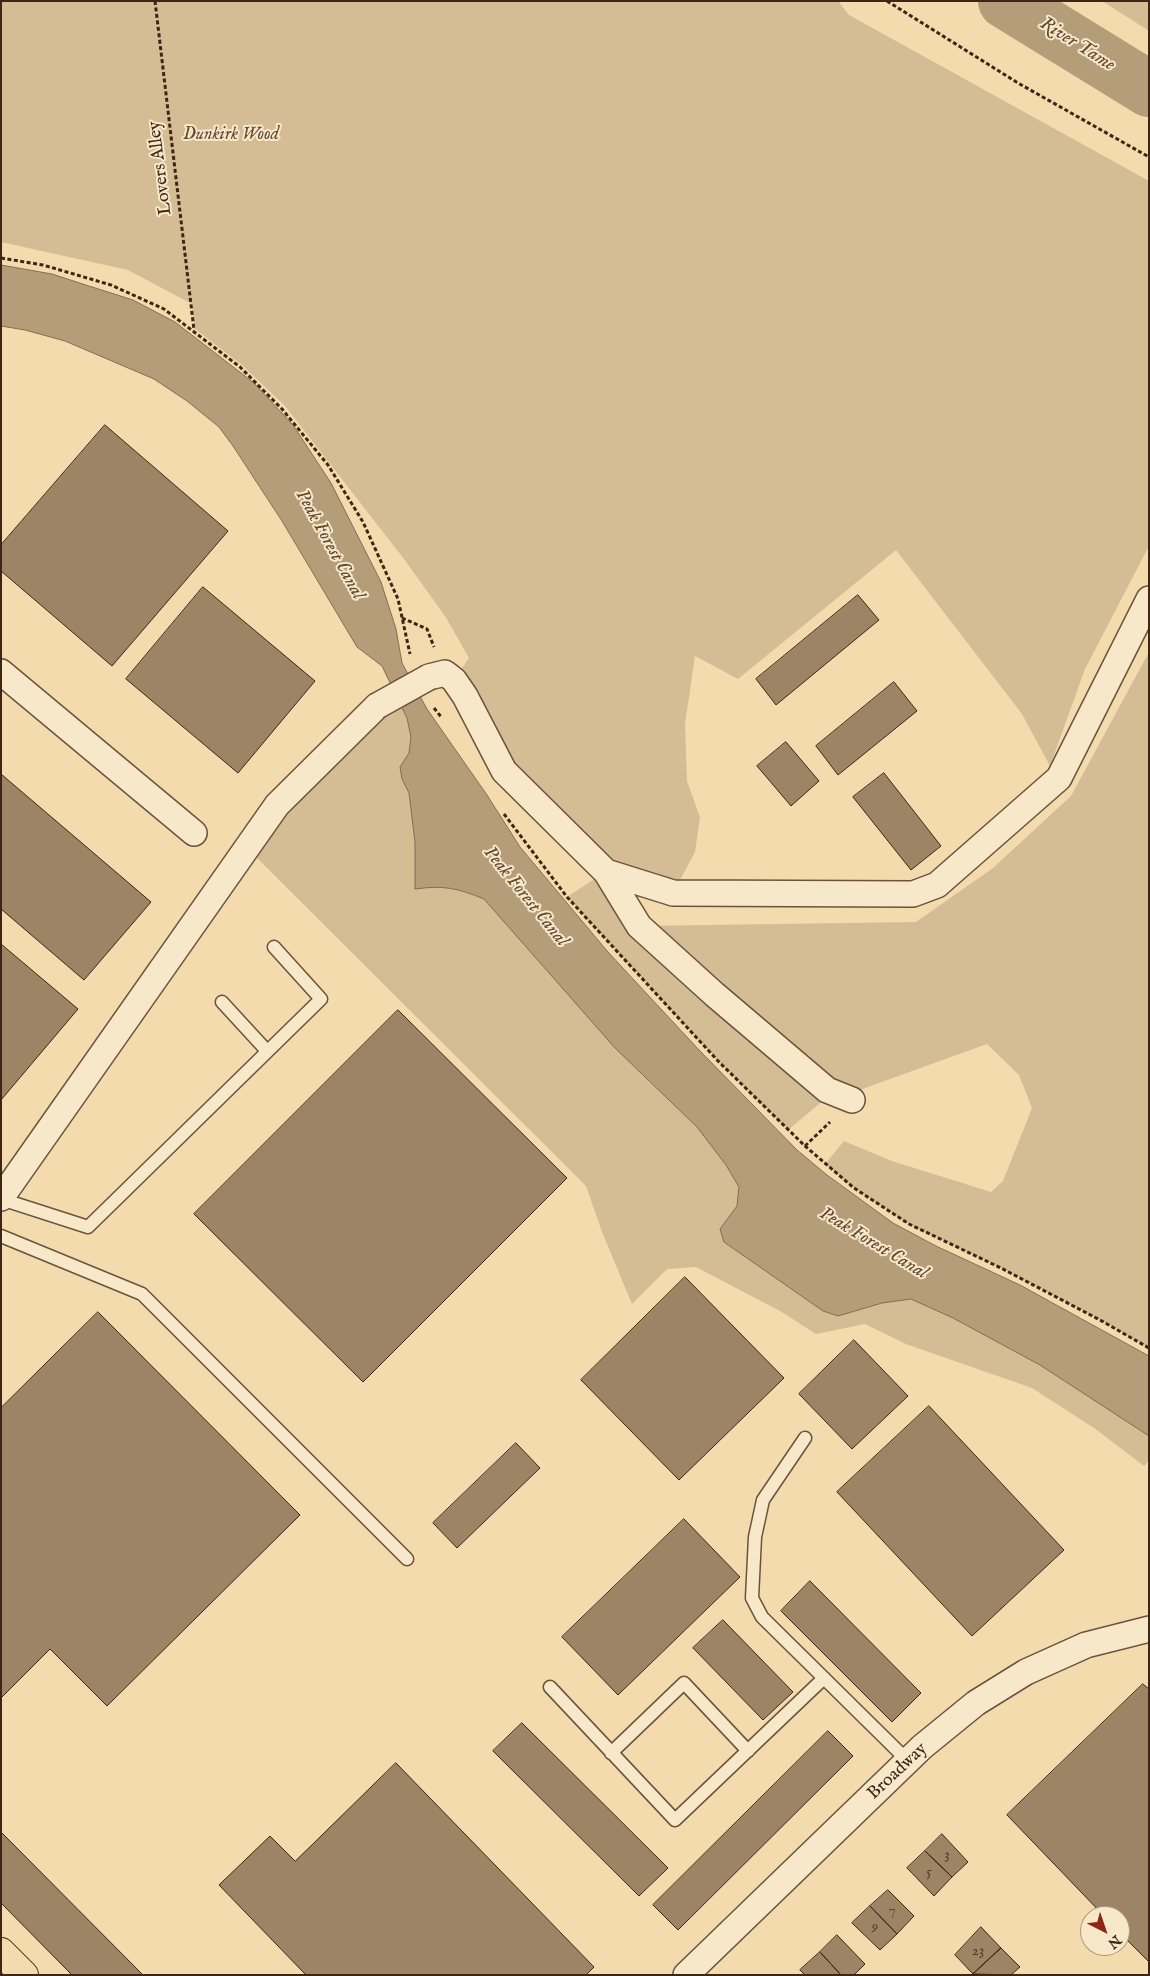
<!DOCTYPE html>
<html>
<head>
<meta charset="utf-8">
<style>
	body { margin:0 }
	#map { position:relative; width:1150px; height:1976px; overflow:hidden; background:#f3dbae; font-family:"IM FELL English",serif }
	canvas { display:block }
	.frame { position:absolute; inset:0; border:2px solid #3e2516; pointer-events:none }
	.north { position:absolute; left:1080px; top:1906px; width:50px; height:50px; box-sizing:border-box; background:#f7e8ca; border:1px solid #ad9a82; border-radius:50%; rotate:139deg; font-size:14px; font-weight:700; line-height:20px; text-align:center; color:#3e2516 }
	.north::after { content:''; display:block; margin:auto; width:18px; height:22px; background:#8f2418; clip-path:polygon(50% 0,100% 100%,50% 72%,0 100%) }
</style>
</head>
<body>
<div id="map">
<canvas width="1150" height="1976"></canvas>
<div class="frame"></div>
<div class="north">N</div>
</div>
<script>
const g = document.querySelector('canvas').getContext('2d');
g.lineJoin = 'round';
function fillPath(path, color) { g.fillStyle = color; g.fill(path, 'evenodd'); }
function strokePath(path, color, width, dash) { g.strokeStyle = color; g.lineWidth = width; g.lineCap = dash ? 'butt' : 'round'; g.setLineDash(dash || []); g.stroke(path); }
function write(font, color, halo, rows, align = 'center') {
  g.font = font + ' "IM FELL English",serif'; g.lineWidth = 4; g.setLineDash([]); g.textBaseline = 'middle'; g.strokeStyle = halo; g.fillStyle = color; for (const [text, x, y, turn = 0] of rows) {
    g.save(); g.translate(x, y); g.rotate((+turn || 0) * Math.PI / 180); g.textAlign = isNaN(turn) ? turn : align; if (halo) g.strokeText(text, 0, 0); g.fillText(text, 0, 0); g.restore();
  }
}
fillPath(new Path2D(`
	M1,1H838L849,15L1149,181V546L1085,669L1050,766L1022,714L896,550L738,679L695,656L685,724L687,781L700,817L695,852L673,893L607,872L639,926L916,922L993,868L1071,796L1149,652V1348L1100,1320L1001,1268L908,1224L854,1188L825,1164L844,1141L892,1161L991,1192L1003,1181L1032,1108L1019,1075L987,1044L854,1092L825,1099L788,1130L719,1062L567,897L605,872L504,771L454,680L469,658L445,616L404,559L285,406L242,365L195,329L192,304L128,270L1,242Z
	M1102,1H1149V31Z
	M407,690L425,727L734,1133L1149,1389V1460L1144,1466L1094,1428L1032,1388L906,1344L865,1324L816,1334L780,1311L696,1267L667,1269L632,1304L602,1232L586,1186L247,848Z`), '#d4bc94');
const water = new Path2D(`
	M1,265L52,274L89,286L133,300L175,322L254,383L293,425L331,483L381,582L396,629L402,663L427,709L487,795L520,847L608,952L700,1051L797,1150L827,1175L893,1223L936,1246L1020,1285L1149,1356V1436L1040,1365L953,1318L911,1299L882,1303L838,1316L823,1311L724,1242L720,1229L737,1206L739,1187L726,1165L697,1127L615,1048L484,899C457,888 444,885 415,889V842L409,793L402,779L400,767L409,753L411,737L407,718L382,666L357,647L282,521L233,446L219,427L187,401L154,379L65,341L25,330L1,326Z`);
fillPath(water, '#b59d7a');
strokePath(water, '#856d52', 1);
strokePath(new Path2D(`
	M1006,1L1149,89`), '#b59d7a', 56);
const building = new Path2D(`
	M105,425L228,531L112,666L1,571V545Z
	M203,587L315,681L238,773L126,679Z
	M858,595L879,620L776,705L756,679Z
	M894,682L917,711L838,775L816,746Z
	M786,742L819,781L791,806L757,766Z
	M884,773L941,846L911,870L853,797Z
	M1,774L151,902L84,980L1,909Z
	M1,944L78,1009L1,1100Z
	M398,1010L567,1178L363,1382L194,1214Z
	M685,1277L784,1378L679,1480L581,1380Z
	M98,1312L300,1515L107,1706L50,1649L1,1698V1408Z
	M854,1340L908,1396L852,1449L799,1394Z
	M929,1406L1064,1550L972,1636L837,1492Z
	M516,1443L540,1468L457,1548L433,1523Z
	M684,1519L740,1577L618,1695L562,1637Z
	M810,1581L921,1693L892,1722L781,1611Z
	M723,1620L793,1692L763,1720L693,1648Z
	M1143,1684L1149,1689V1962L1120,1933V1916H1104L1007,1815Z
	M522,1723L668,1868L639,1896L493,1751Z
	M828,1731L853,1756L678,1930L653,1905Z
	M396,1763L594,1967L586,1975H306L219,1885L270,1836L295,1861Z
	M1,1832L143,1975H72L1,1903Z
	M942,1834L968,1862L952,1877L925,1851Z
	M925,1851L952,1877L934,1896L907,1868Z
	M888,1890L914,1916L897,1934L870,1906Z
	M870,1906L897,1934L880,1950L852,1923Z
	M981,1927L1001,1948L973,1974L955,1955Z
	M837,1935L865,1964L854,1975H841L820,1952Z
	M1001,1948L1020,1967L1011,1975L973,1974Z
	M820,1952L841,1975H805L800,1970Z`);
fillPath(building, '#9c8465');
strokePath(building, '#3e2516', 1);
const lane = new Path2D(`
	M222,1002L267,1051
	M1,1199L88,1227L321,999L274,947
	M1,1236L142,1294L407,1559
	M805,1438L763,1500L755,1537L752,1598L762,1617L908,1761
	M550,1687L675,1820L824,1678
	M611,1753L684,1683L748,1751`);
const street = new Path2D(`
	M1,672L194,833
	M429,677L445,673L454,680L465,696L504,771L606,872L673,893L913,894L937,885L1059,778L1149,599
	M606,872L639,926L714,994L827,1090L852,1100
	M1,1198L277,805L377,706
	M686,1975L922,1747L976,1703L1026,1672L1086,1645L1149,1629`);
const primary = new Path2D(`
	M1,1952L24,1975`);
strokePath(lane, '#6b523c', 15);
strokePath(street, '#6b523c', 28);
strokePath(primary, '#3e2516', 30);
strokePath(new Path2D(`
	M155,1L194,330
	M887,1L1018,83L1149,157
	M1,258L43,265L111,285L164,309L240,367L282,409L328,465L363,522L398,599L410,654
	M402,618L427,629L434,647
	M434,708L442,718
	M504,814L567,897L719,1062L805,1146L854,1188L909,1224L1001,1268L1100,1320L1149,1348
	M805,1146L830,1122`), '#3e2516', 3, [4, 2.5]);
strokePath(lane, '#f7e8ca', 12);
strokePath(street, '#f7e8ca', 25);
strokePath(primary, '#f3dbae', 28);
const streetBridge = new Path2D(`
	M377,706L429,677`);
strokePath(streetBridge, '#6b523c', 28, []);
strokePath(streetBridge, '#f7e8ca', 25);
write('15px', '#563d2a', null, [
	["3",947,1856],
	["5",929,1873],
	["7",892,1911],
	["9",875,1928],
	["23",978,1952]
]);
write('italic 18px', '#644b36', '#f7e8ca', [
	["Dunkirk Wood",231,135]
]);
write('18px', '#3e2516', '#f7e8ca', [
	["Lovers Alley",161,168,-97],
	["Broadway",898,1772,-43]
]);
write('italic 19px', '#624934', '#f7e8ca', [
	["River Tame",1077,45,32],
	["Peak Forest Canal",329,545,61],
	["Peak Forest Canal",525,897,51],
	["Peak Forest Canal",873,1244,31]
]);
</script>
</body>
</html>
